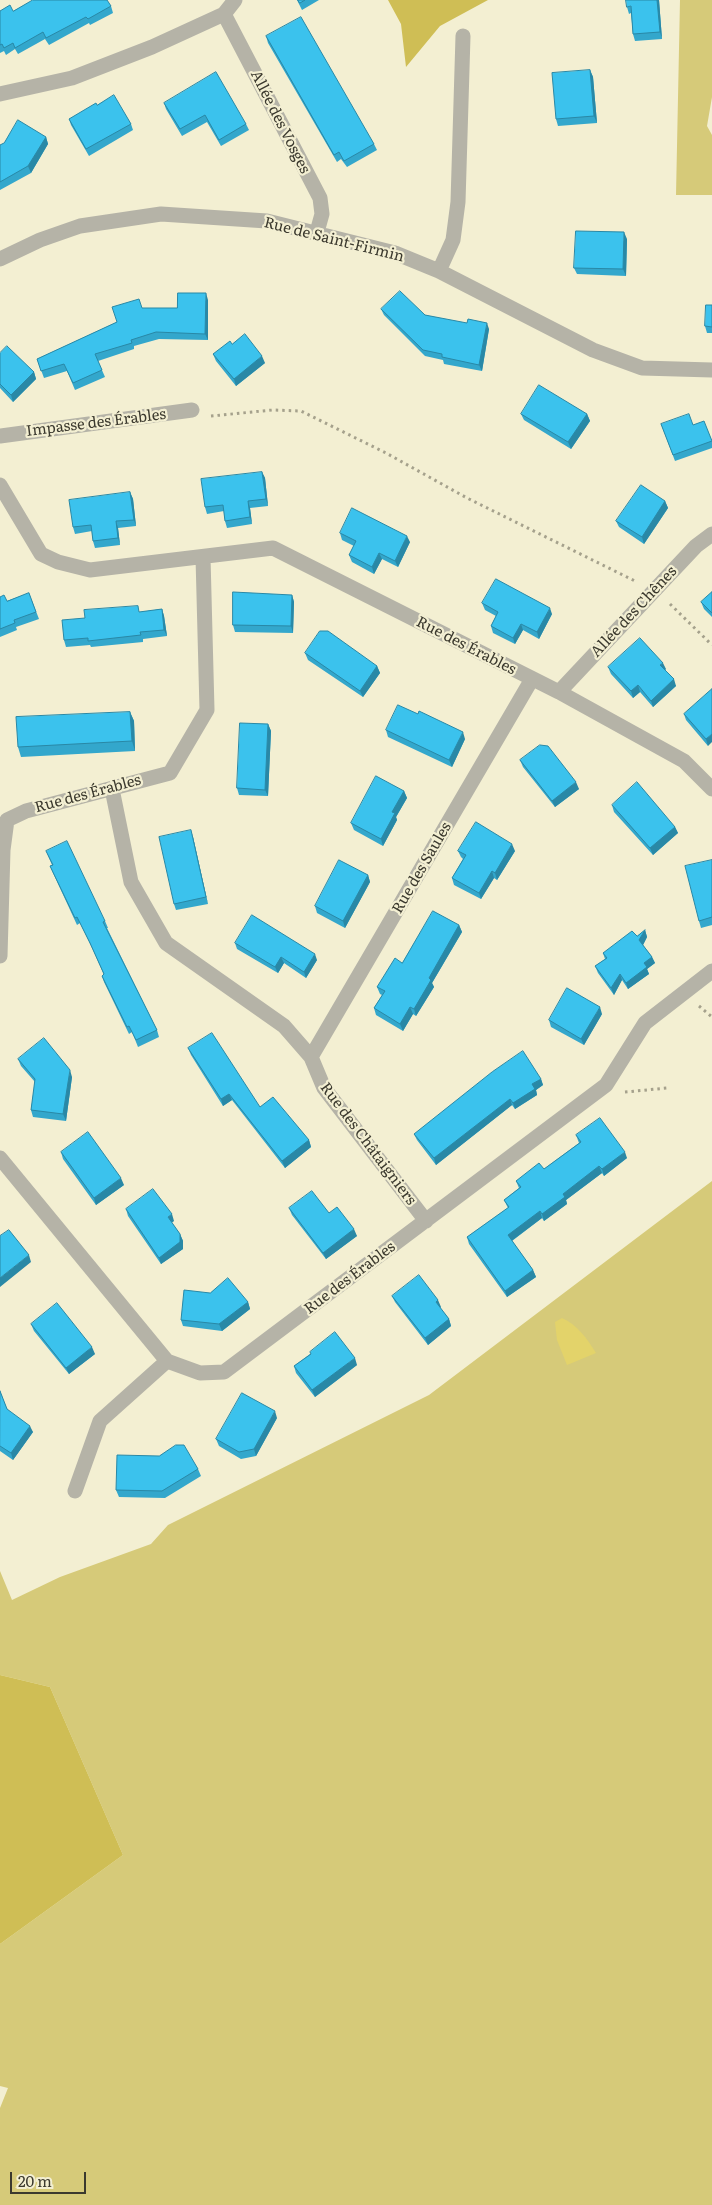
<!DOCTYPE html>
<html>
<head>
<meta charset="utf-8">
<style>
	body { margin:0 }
	#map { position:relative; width:712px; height:2205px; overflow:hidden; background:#f3efd2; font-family:Literata,serif }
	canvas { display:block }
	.scale { position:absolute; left:10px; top:2172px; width:76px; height:22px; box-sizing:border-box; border:2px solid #3b392e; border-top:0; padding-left:6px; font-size:15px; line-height:18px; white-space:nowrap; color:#3b392e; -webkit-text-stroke:4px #f3efd2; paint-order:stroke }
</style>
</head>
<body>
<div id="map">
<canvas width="712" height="2205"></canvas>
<div class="scale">20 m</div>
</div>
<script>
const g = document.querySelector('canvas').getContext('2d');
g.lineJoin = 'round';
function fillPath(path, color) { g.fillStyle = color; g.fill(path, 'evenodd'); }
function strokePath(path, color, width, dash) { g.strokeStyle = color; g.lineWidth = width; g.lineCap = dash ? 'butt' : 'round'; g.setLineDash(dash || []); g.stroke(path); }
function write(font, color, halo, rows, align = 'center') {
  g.font = font + ' Literata,serif'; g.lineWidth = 4.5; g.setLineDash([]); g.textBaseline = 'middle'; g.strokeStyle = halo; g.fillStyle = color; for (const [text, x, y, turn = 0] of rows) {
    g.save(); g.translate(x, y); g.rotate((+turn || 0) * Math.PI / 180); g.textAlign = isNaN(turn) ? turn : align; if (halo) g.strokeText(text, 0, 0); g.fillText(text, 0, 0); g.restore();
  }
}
fillPath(new Path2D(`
	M680,0H712V97L707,126L712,135V195H676Z
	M712,1181V2205H0V2108L8,2088L0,2086V1944L123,1855L50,1687L0,1675V1571L12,1600L60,1577L151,1544L168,1525L429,1395Z`), '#d6ca79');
fillPath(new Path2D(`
	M388,0H488L440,26L406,67L401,24Z
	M0,1675L50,1687L123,1855L0,1944Z`), '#cfbe55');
fillPath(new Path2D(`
	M562,1318C578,1325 587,1339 596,1353L567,1365L557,1340L555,1322Z`), '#e3d36a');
strokePath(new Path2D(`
	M211,416L273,410L301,411L386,453L467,498L635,581
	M670,604L712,645
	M699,1006L712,1017
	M625,1092L667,1088`), '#a5a18c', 3, [2.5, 4]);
strokePath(new Path2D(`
	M224,14L320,198L322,214L317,232
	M0,94L72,78L152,47L224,14L235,0
	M0,259L40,240L80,226L161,214L267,221L395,253L439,271L593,350L642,368L712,370
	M439,271L453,240L458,202L463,36
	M0,436L192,410
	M0,485L41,554L58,562L90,570L273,548L559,692L684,761L712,789
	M559,692L696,546L712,534
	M112,789L131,882L166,943L284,1026L311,1057L324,1088L426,1221
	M0,956L3,850L7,820L26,811L170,773L207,710L203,557
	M311,1057L532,679
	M0,1158L167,1361L200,1373L224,1372L606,1085L645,1023L712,971
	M75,1491L100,1421L167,1361`), '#b5b3a7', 15);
fillPath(new Path2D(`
	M297,0H319L302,10Z
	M659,0L662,39L635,41L633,34L631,13L629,14L627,7Z
	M111,6L113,13L90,25L89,23L49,45L45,39L18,54L15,49L6,55L4,51L0,53V11H13Z
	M266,36L374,144L377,150L347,167L341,159L337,162L268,43Z
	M590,70L593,77L597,123L558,126L556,119Z
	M164,103L246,124L249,130L221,146L207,122L182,136L166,109Z
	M97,105L131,124L133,130L89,156L71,125L69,119Z
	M46,137L48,144L31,173L0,190V145Z
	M627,239L626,276L577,274L574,268Z
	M208,300V340L159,339L134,346V349L98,361L105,377L75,390L67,371L44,378L37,359L117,322L142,308H177Z
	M712,305V333H707L705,326Z
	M381,309L425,315L489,329L482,371L444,364L443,360L425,356L384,315Z
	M232,344L265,363L236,386L216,361L213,354Z
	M0,353L34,372L36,379L13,402L0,388Z
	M521,414H587L590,421L571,449L524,420Z
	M661,424L693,425L712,441V448L675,461Z
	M262,472L265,478L268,506L250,508L252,524L227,528L225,521L224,511L207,514L205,507Z
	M130,492L133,499L136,526L118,528L120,545L95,548L93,541L92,531L75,534L73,527Z
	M665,501L668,508L644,544L619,527L616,521Z
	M340,533L410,542L398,567L382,559L374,574L352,562L349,555L354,546L342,540Z
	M712,592V617L704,609L701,602Z
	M29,593L39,619L16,627L17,630L0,637V597L7,601Z
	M292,595L294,602L293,633L235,632L233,625Z
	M482,603L552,614L539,639L523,630L515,644L493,633L491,626L496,616L485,610Z
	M162,609L164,616L167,636L143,639V642L91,647L90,645L66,647L64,640L140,612Z
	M305,653L377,666L380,673L363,697L308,660Z
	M608,667L666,669L665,670L676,686L653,707L640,692L633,698L611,674Z
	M712,689L708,746L686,720L684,714Z
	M130,712L134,721L135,751L21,757L18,747Z
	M268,724L271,731L268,796L239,795L237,788Z
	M386,730L465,739L452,767L388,737Z
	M520,760L579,789L555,807L523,767Z
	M404,791L407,798L396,817L397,820L383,846L354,830L351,823Z
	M612,805L675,827L678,833L653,855L614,812Z
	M193,837L208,904L176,910L174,904Z
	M46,851L105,921L108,928H107L157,1030L159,1037L138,1047L132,1032L129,1034L104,982L102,976L104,975L93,950L80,923L77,925L53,873L50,866L52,865Z
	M458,851H515L497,880L494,878L481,899L454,885L452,878L463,859L461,857Z
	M712,860V925L701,928L699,921Z
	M368,875L370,882L345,928L317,913L315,906Z
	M459,925L462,932L432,983L434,987L416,1016L413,1014L403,1031L376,1015L374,1008L382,995L380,994L377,987L402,963Z
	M645,930L647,937L643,945L652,957L655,963L647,969L649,974L628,989L622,980L614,995L598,973L595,966L605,959L603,953L637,936Z
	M235,943L317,960L306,978L284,963L278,973L237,949Z
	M602,1014L584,1045L551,1027L549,1020Z
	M188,1048L260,1107L309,1140L311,1147L285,1168L232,1100L223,1106L191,1055Z
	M18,1059L72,1077L66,1121L33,1117L31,1110L35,1082L21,1066Z
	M541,1079L543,1085L536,1090L537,1095L515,1109L512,1105L436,1165L417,1140L414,1134Z
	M576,1135L627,1158L604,1176L602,1173L566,1200L567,1204L544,1221L542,1218L512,1241L533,1270L536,1277L507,1297L469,1244L467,1237L508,1208L504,1200L519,1188L516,1181L544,1169L579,1143Z
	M61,1152L124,1185L96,1205L63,1159Z
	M289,1208L329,1213L357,1236L326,1259L292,1215Z
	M126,1209L174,1221L171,1222L180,1234L183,1241V1249L161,1264L128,1216Z
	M392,1296L441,1307L440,1308L449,1319L451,1326L428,1345L395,1302Z
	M248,1302L250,1309L222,1331L183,1326L181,1320Z
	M31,1324L95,1354L69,1374L34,1331Z
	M310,1354L357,1365L315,1397L296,1373L294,1366Z
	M0,1391L7,1409L33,1432L13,1460L0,1451Z
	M277,1418L256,1456L241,1459L219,1446L216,1439Z
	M159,1456L198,1469L201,1476L165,1498L119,1497L116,1490Z`), '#33a7cc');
fillPath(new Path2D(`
	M657,0H659L662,39L660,32Z
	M590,70L593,77L597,123L594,116Z
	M46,137L48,144L31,173L28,166Z
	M624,232L627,239L626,276L623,269Z
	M206,293L208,300V340L205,334Z
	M487,323L489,329L482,371L479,365Z
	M262,356L265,363L236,386L234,379Z
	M34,372L36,379L13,402L11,395Z
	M587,414L590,421L571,449L568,442Z
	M262,472L265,478L268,506L266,499Z
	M130,492L133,499L136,526L134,520Z
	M248,501L250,508L252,524L250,517Z
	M665,501L668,508L644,544L642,537Z
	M116,521L118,528L120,545L118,538Z
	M407,536L410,542L398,567L395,561Z
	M379,553L382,559L374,574L372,567Z
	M292,595L294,602L293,633L291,626Z
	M550,608L552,614L539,639L537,632Z
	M162,609L164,616L167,636L164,630Z
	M521,624L523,630L515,644L513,638Z
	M663,663L666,669L663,672L660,665Z
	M377,666L380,673L363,697L360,691Z
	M674,679L676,686L653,707L651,701Z
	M638,685L640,692L633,698L631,691Z
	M130,712L134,721L135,751L132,741Z
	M268,724L271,731L268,796L265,790Z
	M463,732L465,739L452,767L449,760Z
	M712,734V742L708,746L706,739Z
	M576,782L579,789L555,807L552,801Z
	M404,791L407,798L396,817L397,820L383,846L381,839L392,812Z
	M675,827L678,833L653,855L650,848Z
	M191,830L193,837L208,904L206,897Z
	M512,844L515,851L497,880L495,873Z
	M492,871L494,878L481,899L479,893Z
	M368,875L370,882L345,928L343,921Z
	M459,925L462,932L432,983L434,987L416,1016L414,1009L429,978Z
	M645,930L647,937L642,947L639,940Z
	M315,954L317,960L306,978L304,972Z
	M281,957L284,963L278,973L275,967Z
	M652,957L655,963L647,969L649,974L628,989L626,983L644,963Z
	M620,974L622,980L614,995L611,988Z
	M410,1007L413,1014L403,1031L400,1024Z
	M600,1007L602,1014L584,1045L581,1039Z
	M70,1070L72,1077L66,1121L63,1114Z
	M541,1079L543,1085L536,1090L537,1095L515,1109L513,1103L532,1084Z
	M229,1094L232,1100L223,1106L221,1099Z
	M510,1099L512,1105L436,1165L434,1158Z
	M309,1140L311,1147L285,1168L282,1161Z
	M625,1152L627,1158L604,1176L602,1169Z
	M599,1166L602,1173L566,1200L567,1204L544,1221L542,1214L563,1194Z
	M121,1178L124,1185L96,1205L94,1198Z
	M540,1211L542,1218L510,1242L508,1235Z
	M172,1214L174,1221L170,1224L168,1217Z
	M354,1229L357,1236L326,1259L323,1253Z
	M180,1234L183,1241V1249L161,1264L159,1258Z
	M29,1255L31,1262L0,1287V1278Z
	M533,1270L536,1277L507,1297L505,1291Z
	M438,1300L441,1307L438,1309L436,1302Z
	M248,1302L250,1309L222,1331L219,1324Z
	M449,1319L451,1326L428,1345L425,1338Z
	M92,1347L95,1354L69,1374L66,1368Z
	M355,1358L357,1365L315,1397L312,1390Z
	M275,1411L277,1418L256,1456L254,1449Z
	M30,1426L33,1432L13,1460L11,1453Z`), '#2988a6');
const building = new Path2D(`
	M33,0H107L111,6L88,19L86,17L46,38L43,32L15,48L13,43L4,48L2,44L0,45V11L10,5L13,11Z
	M298,0H305L300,3Z
	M626,0H657L660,32L633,34L631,6L627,7Z
	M301,17L374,144L344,161L339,152L334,155L266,36Z
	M590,70L594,116L556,119L552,73Z
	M216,72L246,124L219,140L205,115L180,129L164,103Z
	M114,95L131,124L86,149L69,119L96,103L97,105Z
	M18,120L46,137L28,166L0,182V145L4,143Z
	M576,231L624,232L623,269L574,268Z
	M400,291L425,315L467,323L468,319L487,323L479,365L442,357V354L423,350L381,309Z
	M178,293H206L205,334L156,332L131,340L132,343L95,354L102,370L73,383L64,364L41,371L37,359L117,322L112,307L139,299L142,308H177Z
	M706,305H712V327L705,326Z
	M245,334L262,356L234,379L213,354L230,341L232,344Z
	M7,346L34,372L11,395L0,384V353Z
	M539,385L587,414L568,442L521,414Z
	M689,414L693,425L704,421L712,441L673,455L661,424Z
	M262,472L266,499L248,501L250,517L225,521L223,505L205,507L201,479Z
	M641,485L665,501L642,537L616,521Z
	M130,492L134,520L116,521L118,538L93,541L91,525L73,527L69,500Z
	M352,508L407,536L395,561L379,553L372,567L349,555L356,541L340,533Z
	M496,579L550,608L537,632L521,624L513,638L491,626L498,612L482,603Z
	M233,592L292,595L291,626L233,625Z
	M712,592V613L701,602Z
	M29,593L36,612L14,620L15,623L0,629V597L4,595L7,601Z
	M138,606L139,612L162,609L164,630L140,632L141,635L88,641V638L64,640L62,620L85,618L84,610Z
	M320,631H328L377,666L360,691L305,653Z
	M640,638L663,663L660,665L674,679L651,701L638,685L631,691L608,667Z
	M712,689V734L706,739L684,714Z
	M398,705L418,714L419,711L463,732L449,760L386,730Z
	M130,712L132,741L18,747L16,717Z
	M240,723L268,724L265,790L237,788Z
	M540,745L548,746L576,782L552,801L520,760Z
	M376,776L404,791L392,812L395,813L381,839L351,823Z
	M637,782L675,827L650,848L612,805Z
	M476,822L512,844L495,873L492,871L479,893L452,878L466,855L458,851Z
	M191,830L206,897L174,904L159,837Z
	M67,841L105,921L103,922L157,1030L136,1040L129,1026L127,1027L102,976L104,974L90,943L77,917L75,918L50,866L53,865L46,851Z
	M339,860L368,875L343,921L315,906Z
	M712,860V917L699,921L685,866Z
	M433,911L459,925L429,978L431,980L414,1009L410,1007L400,1024L374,1008L385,991L377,987L395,958L402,963Z
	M252,915L315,954L304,972L281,957L275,967L235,943Z
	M645,930L639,940L652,957L644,963L647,967L626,983L620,974L611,988L595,966L607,958L603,953L632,931L637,936Z
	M567,988L600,1007L581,1039L549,1020Z
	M212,1033L260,1107L273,1097L309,1140L282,1161L229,1094L221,1099L188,1048Z
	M44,1038L70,1070L63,1114L31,1110L35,1079L18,1059Z
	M523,1051L541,1079L532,1084L535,1089L513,1103L510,1099L434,1158L414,1134L492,1072Z
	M600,1118L625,1152L602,1169L599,1166L563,1194L565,1197L542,1214L540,1211L508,1235L533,1270L505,1291L467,1237L509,1207L504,1200L521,1187L516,1181L539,1163L544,1169L581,1142L576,1135Z
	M88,1132L121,1178L94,1198L61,1152Z
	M153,1189L172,1214L168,1217L180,1234V1242L159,1258L126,1209Z
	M312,1191L329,1213L337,1207L354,1229L323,1253L289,1208Z
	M9,1230L29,1255L0,1278V1236Z
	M419,1275L438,1300L436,1302L449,1319L425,1338L392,1296Z
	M228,1278L248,1302L219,1324L181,1320L184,1290L210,1293Z
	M57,1303L92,1347L66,1368L31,1324Z
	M335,1332L355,1358L312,1390L294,1366L311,1354L310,1352Z
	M0,1391L7,1409L30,1426L11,1453L0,1446Z
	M242,1393L275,1411L254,1449L239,1452L216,1439Z
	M176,1445H184L198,1469L162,1491L116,1490L117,1455L159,1456Z`);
fillPath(building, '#3bc2ed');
strokePath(building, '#2988a6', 1);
write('15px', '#3b392e', '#f3efd2', [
	["Allée des Vosges",280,122,63],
	["Rue de Saint-Firmin",334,240,14],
	["Impasse des Érables",96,423,-7],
	["Allée des Chênes",634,612,-47],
	["Rue des Érables",466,646,27],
	["Rue des Érables",88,794,-15],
	["Rue des Saules",422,868,-60],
	["Rue des Châtaigniers",368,1144,53],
	["Rue des Érables",350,1278,-37]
]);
</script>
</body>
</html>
